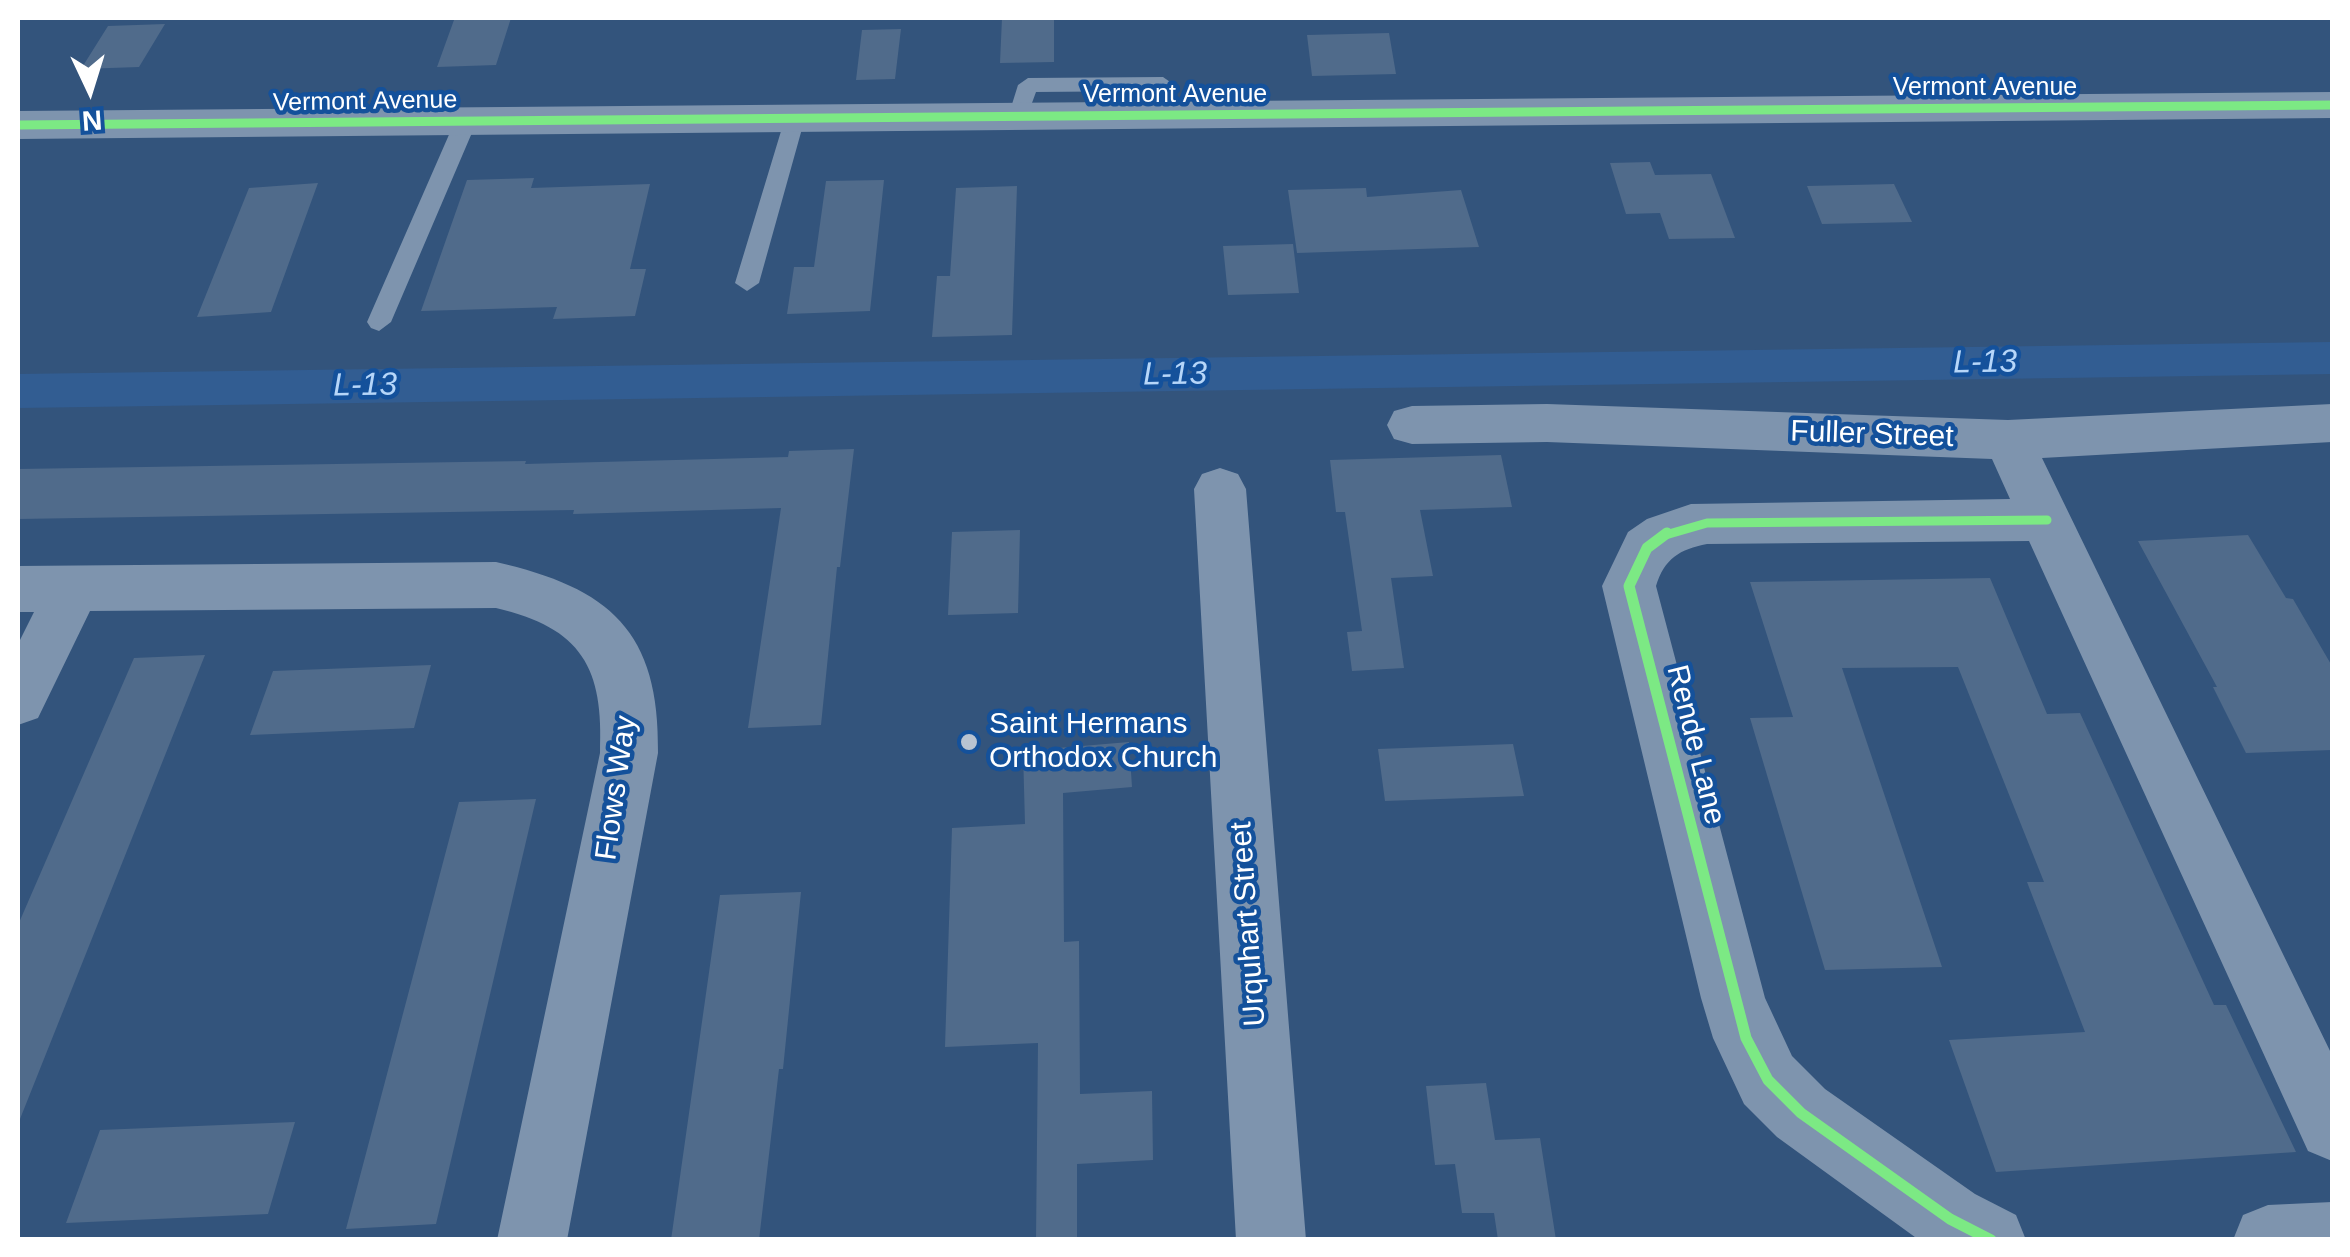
<!DOCTYPE html>
<html>
<head>
<meta charset="utf-8">
<style>
	body { margin:0 }
	#map { position:relative; width:2350px; height:1257px; overflow:hidden; background:#33547c; font-family:Arial,sans-serif }
	canvas { display:block }
	.frame { position:absolute; inset:0; border:20px solid #fff; pointer-events:none }
	.north { position:absolute; left:40px; top:40px; width:100px; height:100px; -webkit-text-stroke:8px #14519b; paint-order:stroke; rotate:176deg; font-size:28px; font-weight:700; line-height:40px; text-align:center; color:#fff }
	.north::after { content:''; display:block; margin:auto; width:35px; height:45px; background:#fff; clip-path:polygon(50% 0,100% 100%,50% 72%,0 100%) }
</style>
</head>
<body>
<div id="map">
<canvas width="2350" height="1257"></canvas>
<div class="frame"></div>
<div class="north">N</div>
</div>
<script>
const g = document.querySelector('canvas').getContext('2d');
g.lineJoin = 'round';
function fillPath(path, color) { g.fillStyle = color; g.fill(path, 'evenodd'); }
function strokePath(path, color, width, dash) { g.strokeStyle = color; g.lineWidth = width; g.lineCap = dash ? 'butt' : 'round'; g.setLineDash(dash || []); g.stroke(path); }
function write(font, color, halo, rows, align = 'center') {
  g.font = font + ' Arial,sans-serif'; g.lineWidth = 9; g.setLineDash([]); g.textBaseline = 'middle'; g.strokeStyle = halo; g.fillStyle = color; for (const [text, x, y, turn = 0] of rows) {
    g.save(); g.translate(x, y); g.rotate((+turn || 0) * Math.PI / 180); g.textAlign = isNaN(turn) ? turn : align; if (halo) g.strokeText(text, 0, 0); g.fillText(text, 0, 0); g.restore();
  }
}
fillPath(new Path2D(`
	M2332,342V374L18,408V374Z`), '#325d92');
fillPath(new Path2D(`
	M511,18L496,65L437,67L454,20Z
	M1002,18H1054V62L1000,63Z
	M165,24L139,67L81,69L108,26Z
	M901,29L895,79L856,80L862,30Z
	M1389,33L1396,74L1312,76L1307,35Z
	M1650,162L1655,175L1711,174L1735,238L1669,239L1660,213L1626,214L1610,163Z
	M534,178L531,188L650,184L630,269H646L635,316L553,319L557,307L421,311L467,180Z
	M884,180L870,311L787,314L794,267H814L826,181Z
	M318,183L271,312L197,317L249,188Z
	M1894,184L1912,222L1822,224L1807,186Z
	M1017,186L1012,335L932,337L937,276H950L956,188Z
	M1366,188L1367,197L1461,190L1479,247L1297,253L1288,190Z
	M1293,244L1299,293L1228,295L1223,246Z
	M854,449L840,567H837L821,725L748,728L781,508L573,514L574,510L18,519V469L526,461L525,464L788,457L789,451Z
	M1501,455L1512,507L1420,510L1433,576L1391,578L1404,668L1352,671L1347,632L1362,631L1345,512H1336L1330,460Z
	M1020,530L1018,613L948,615L952,532Z
	M2248,535L2286,598L2293,599L2332,666V750L2246,753L2213,687H2217L2138,541Z
	M1990,578L2047,714L2080,713L2214,1005H2226L2296,1152L1996,1172L1949,1040L2085,1032L2027,882H2044L1958,667L1842,668L1942,967L1825,970L1750,718L1793,717L1750,582Z
	M205,655L20,1119L18,1118V925L134,658Z
	M431,665L414,728L250,735L273,671Z
	M1129,742L1132,787L1063,793L1064,942L1079,941L1080,1094L1152,1091L1153,1160L1077,1164V1240H1036L1038,1043L945,1047L952,828L1025,824L1023,751Z
	M1513,744L1524,796L1385,801L1378,749Z
	M536,799L436,1224L346,1229L459,802Z
	M801,892L783,1069H779L759,1240H671L720,895Z
	M1486,1083L1495,1140L1540,1138L1556,1240H1498L1494,1213H1462L1455,1164L1435,1165L1426,1086Z
	M295,1122L268,1214L66,1223L100,1130Z`), '#506b8b');
fillPath(new Path2D(`
	M1163,77L1173,84L1179,115L1169,122L1159,115L1154,91L1036,92L1025,122L1018,124L1008,117L1018,85L1028,78Z
	M795,111L805,118L759,283L747,291L735,283L785,118Z
	M466,114L477,121L391,322L379,331L371,328L367,322L455,121Z`), '#7e94ae');
fillPath(new Path2D(`
	M2332,92V118L18,139V111Z
	M1547,404L2008,420L2332,404V442L2042,458L2332,1055V1161L2308,1151L2029,541L1707,544C1680,549 1664,559 1656,586L1765,998L1792,1056L1825,1089L1975,1194L2016,1215L2026,1240H1919L1777,1137L1744,1104L1713,1038L1701,998L1602,586L1628,532L1647,519L1691,504L2010,499L1992,459L1547,442L1412,444L1394,439L1387,425L1394,411L1412,406Z
	M1220,468L1238,474L1246,489L1306,1240H1236L1194,489L1202,474Z
	M496,562C610,588 660,631 658,753L567,1240H497L600,753C604,668 582,628 496,608L90,611L38,718L18,725V644L34,612H18V566Z
	M2332,1202V1240H2233L2243,1215L2268,1205Z`), '#7e94ae');
strokePath(new Path2D(`
	M18,125L2332,105
	M1662,536L1707,523L2047,520`), '#7ce984', 9);
strokePath(new Path2D(`
	M1667,533L1647,548L1629,586L1746,1038L1768,1080L1801,1113L1950,1219L1991,1240`), '#7ce984', 11);
for (const [x, y, r, color] of [
	[969,742,10,"#b8c3d1"]
]) { const dot = new Path2D(); dot.arc(x, y, r, 0, 2 * Math.PI); g.fillStyle = color; g.fill(dot); strokePath(dot, '#14519b', 4); }
write('25px', '#fff', '#14519b', [
	["Vermont Avenue",1985,88],
	["Vermont Avenue",1175,95],
	["Vermont Avenue",365,102,-1]
]);
write('30px', '#fff', '#14519b', [
	["Fuller Street",1872,435,2],
	["Rende Lane",1695,745,76],
	["Flows Way",617,788,-82],
	["Urquhart Street",1249,924,-94]
]);
write('30px', '#fff', '#14519b', [
	["Saint Hermans",989,725],
	["Orthodox Church",989,759]
], 'left');
write('italic 32px', '#b6d6f9', '#14519b', [
	["L-13",1985,363,-1],
	["L-13",1175,375,-1],
	["L-13",365,386,-1]
]);
</script>
</body>
</html>
